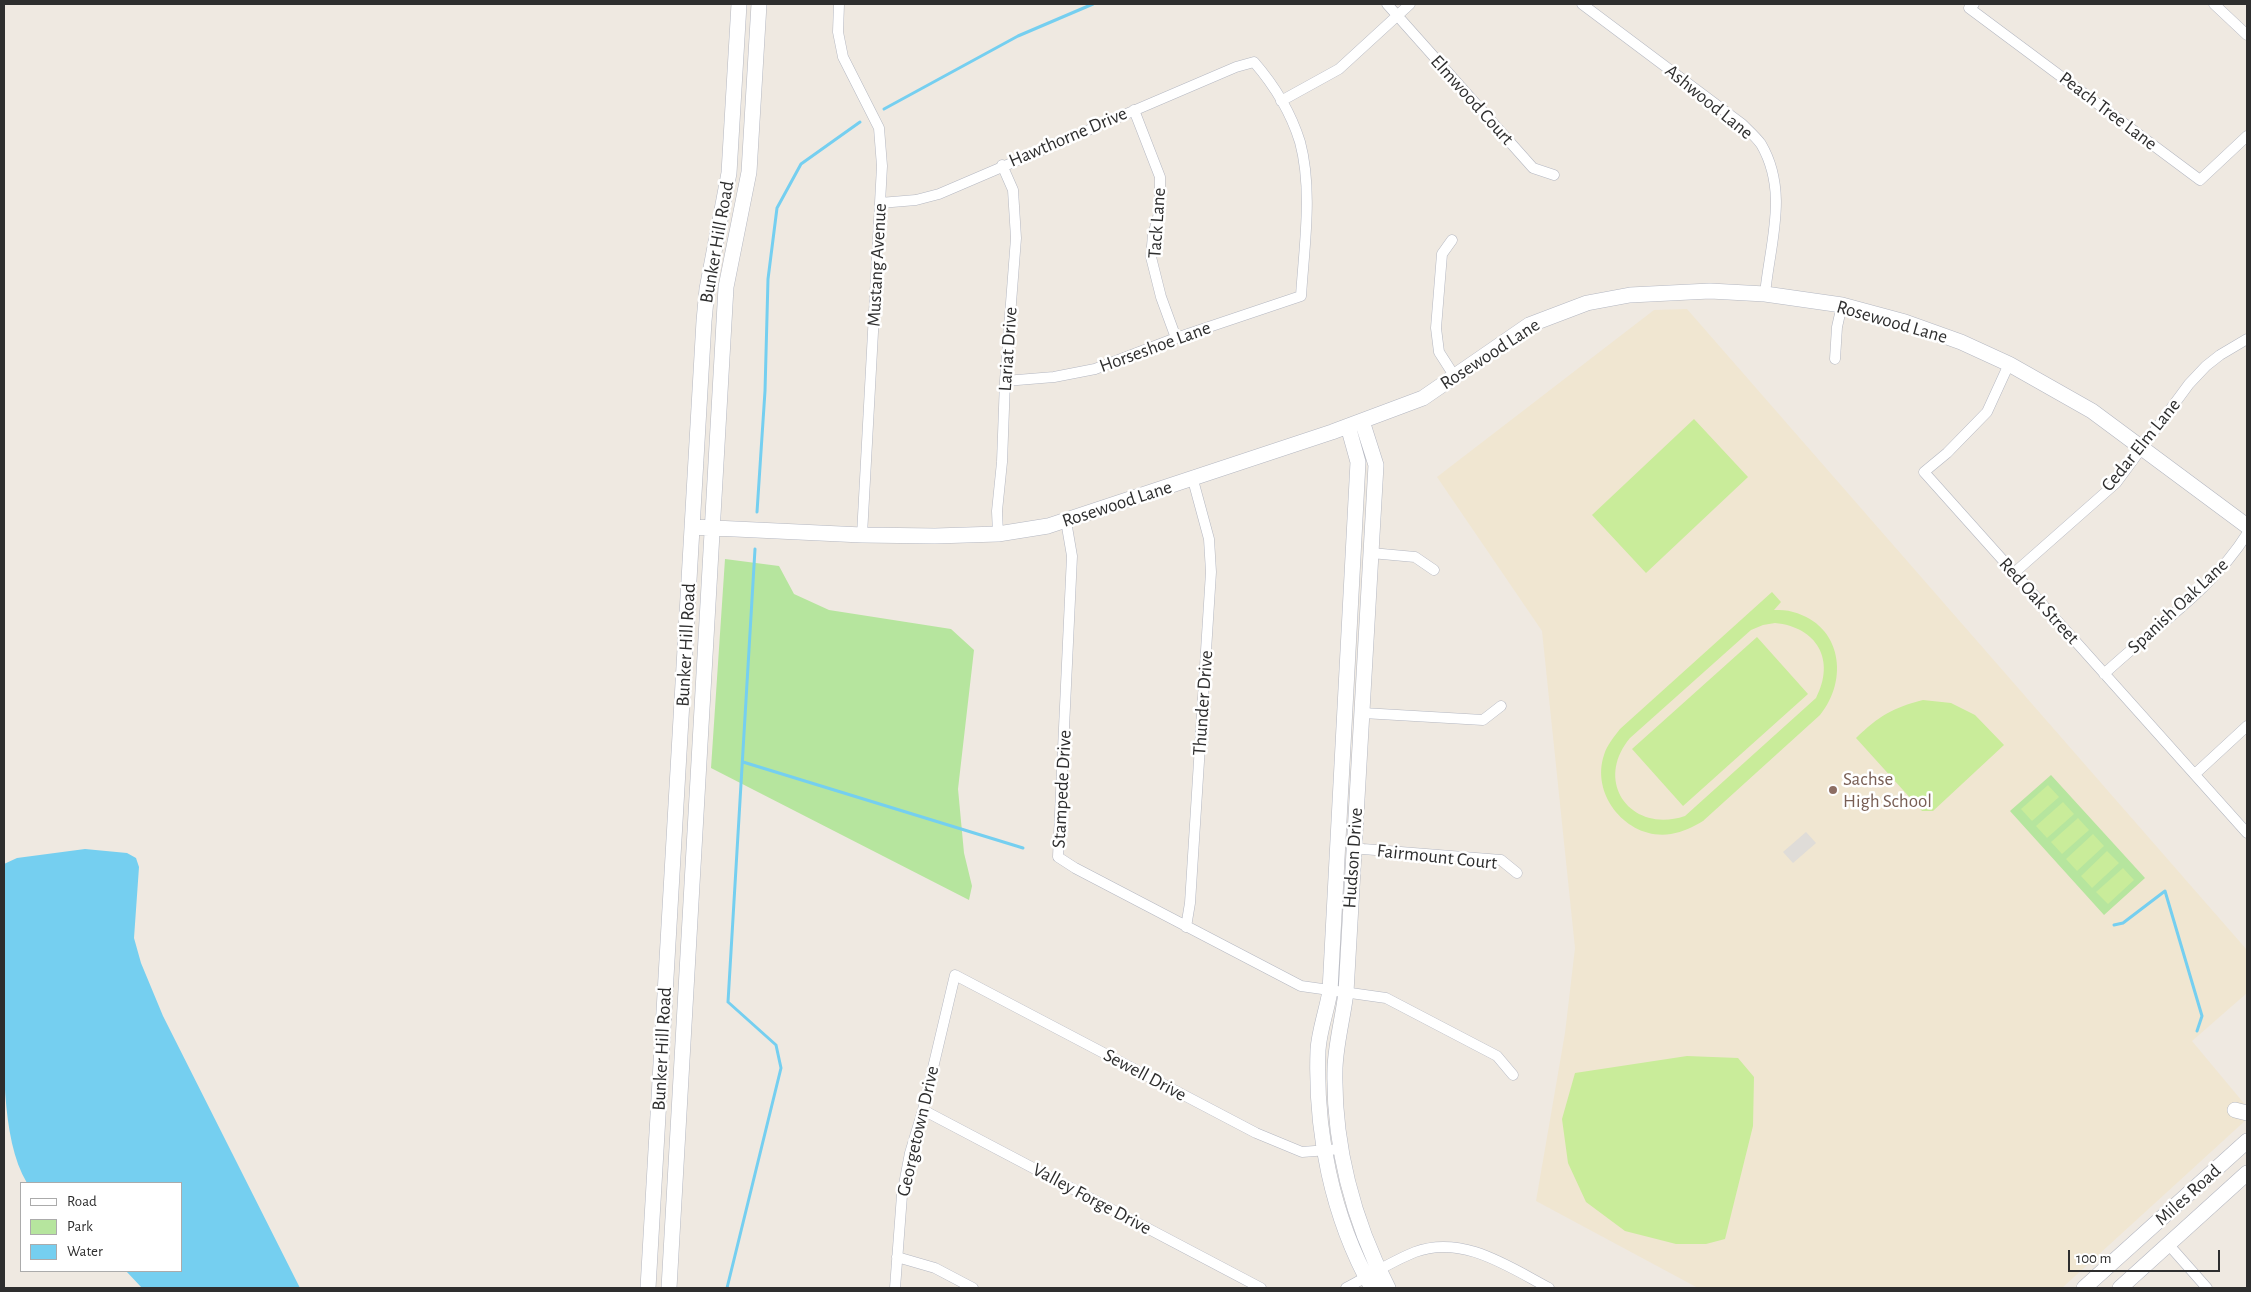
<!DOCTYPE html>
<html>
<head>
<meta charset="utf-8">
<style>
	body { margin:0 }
	#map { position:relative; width:2251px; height:1292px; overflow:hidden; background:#efe9e1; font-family:"Alegreya Sans",sans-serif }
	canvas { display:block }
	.frame { position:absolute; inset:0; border:5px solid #2e2e2e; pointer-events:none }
	.legend { position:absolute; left:20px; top:1182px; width:162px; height:90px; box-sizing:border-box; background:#fff; border:1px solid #ababab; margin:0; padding:6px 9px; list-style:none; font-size:15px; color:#2e2e2e }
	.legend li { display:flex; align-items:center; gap:10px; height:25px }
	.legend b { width:25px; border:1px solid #ababab }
	.scale { position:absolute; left:2068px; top:1250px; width:152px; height:22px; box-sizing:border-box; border:2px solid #2e2e2e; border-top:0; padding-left:6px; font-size:15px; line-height:18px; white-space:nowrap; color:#2e2e2e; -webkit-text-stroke:4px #fff; paint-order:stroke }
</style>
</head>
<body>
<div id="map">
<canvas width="2251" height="1292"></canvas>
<div class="frame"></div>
<ul class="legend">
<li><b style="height:6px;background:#fff"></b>Road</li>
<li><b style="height:14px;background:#b6e59e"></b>Park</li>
<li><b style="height:14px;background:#75cff0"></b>Water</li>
</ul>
<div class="scale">100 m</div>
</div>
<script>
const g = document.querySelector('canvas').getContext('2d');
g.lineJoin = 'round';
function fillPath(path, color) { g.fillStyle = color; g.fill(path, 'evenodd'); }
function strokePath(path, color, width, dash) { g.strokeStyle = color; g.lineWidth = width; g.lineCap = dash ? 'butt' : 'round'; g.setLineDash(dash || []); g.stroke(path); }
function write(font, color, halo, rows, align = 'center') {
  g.font = font + ' "Alegreya Sans",sans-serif'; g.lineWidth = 5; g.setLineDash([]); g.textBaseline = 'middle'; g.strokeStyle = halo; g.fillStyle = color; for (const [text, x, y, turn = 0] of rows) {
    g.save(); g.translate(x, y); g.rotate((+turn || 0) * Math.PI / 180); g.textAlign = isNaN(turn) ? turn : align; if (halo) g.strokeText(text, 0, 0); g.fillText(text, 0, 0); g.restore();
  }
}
fillPath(new Path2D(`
	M1687,309L2247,950V993L2192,1041L2247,1107V1119L2062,1288H1698L1536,1201L1565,1033L1575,948L1542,631L1437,477L1654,310Z`), '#f0e6d1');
fillPath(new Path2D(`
	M725,559L779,566L794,594L829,610L951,629L974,650L958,789L964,853L972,886L969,900L711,768Z
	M2051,775L2145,878L2104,915L2010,811Z`), '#b6e59e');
fillPath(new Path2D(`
	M1694,419L1748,477L1646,573L1592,515Z
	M1772,592L1781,602L1774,610C1780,610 1787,610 1793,612C1842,625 1849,680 1820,715L1703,821C1693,827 1683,832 1671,834C1629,841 1590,796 1604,755C1607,745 1614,737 1620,729ZM1775,623C1817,627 1836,660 1816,698L1685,816C1631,834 1593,782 1630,738L1751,630L1763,625Z
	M1757,637L1808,694L1683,806L1632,749Z
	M1923,700L1951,703L1975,715L2004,745L1933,811H1922L1856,738C1879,716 1892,708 1923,700Z
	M2048,785L2059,797L2032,821L2021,809Z
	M2063,802L2074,814L2047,838L2036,826Z
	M2078,818L2089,830L2062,854L2051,842Z
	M2093,834L2104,846L2077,871L2066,859Z
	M2107,851L2119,863L2092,888L2081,876Z
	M2123,868L2134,880L2108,904L2096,892Z
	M1687,1056L1738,1058L1754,1077L1753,1126L1725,1239L1706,1244H1676L1625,1231L1586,1202L1568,1163L1562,1119L1575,1073Z`), '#c9ec9a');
fillPath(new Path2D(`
	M1806,832L1816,843L1793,863L1783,852Z`), '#dfdcd8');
fillPath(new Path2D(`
	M85,849L127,853L136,858L139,867L134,938L141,963L163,1016L300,1288H142L126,1271H181V1183H27C0,1138 4,1053 4,1001C4,955 4,909 4,864L17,858Z`), '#75cff0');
strokePath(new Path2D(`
	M884,109L1018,36L1093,4
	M757,512L765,391L768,279L777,208L801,164L860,122
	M743,762L1023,848
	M2114,925L2123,923L2165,891L2202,1016L2197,1031
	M727,1288L781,1068L776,1045L728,1002L755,549`), '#75cff0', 3);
const street = new Path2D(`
	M839,4L838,32L843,57L879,128L882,166L862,535
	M1387,4L1533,168L1554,175
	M1582,4L1742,124C1748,130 1756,137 1761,144C1789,192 1770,242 1765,294
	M1974,4L1969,8L2200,180L2247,136
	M2214,4L2247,35
	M1281,101L1339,69L1410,4
	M1134,110L1160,177V210L1153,235L1151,257L1161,297L1176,338
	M880,203L916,200L939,194L1236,67L1254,62C1274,85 1291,113 1300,142C1313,190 1304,248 1301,296L1176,338L1095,369L1054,377L1005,381
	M1452,240L1442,254L1436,328L1439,352L1455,377
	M1835,359L1837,327L1842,305
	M2009,364L1987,412L1947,453L1924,472L2247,833
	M1066,521L1072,556L1058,857L1075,868L1301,986L1386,998L1497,1056L1513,1075
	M998,534L997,511L1002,462L1005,381L1016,238L1013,190L1002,165
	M1371,553L1415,557L1434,570
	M2014,573L2116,483L2189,384L2206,366L2220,355L2247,339
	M2104,674C2152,629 2212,590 2247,534
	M1363,713L1483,720L1501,706
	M2195,774L2247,726
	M1354,847L1363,849L1501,860L1517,873
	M1186,927L1190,903L1211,572L1209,539L1193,480
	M923,1110L1261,1288
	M2168,1244L2207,1288
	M897,1257L935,1268L973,1288
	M895,1288L902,1195L910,1153L923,1110L955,975L1256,1133L1302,1152L1341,1149
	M1346,1288C1369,1276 1392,1261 1415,1252C1462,1234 1509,1267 1549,1288`);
const secondary = new Path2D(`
	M1362,421L1376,465L1346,992C1343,1018 1336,1042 1335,1068C1333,1144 1353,1221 1388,1288
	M1348,426L1358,462L1330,991C1327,1010 1319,1031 1318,1050C1315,1132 1332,1217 1372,1288
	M693,527L862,535L935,536L998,534L1048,526L1332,432L1423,398L1529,325L1587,303L1630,295L1710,291L1765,294L1842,305L1905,322L1961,342L2009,364L2092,411L2247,526
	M2235,1110L2247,1113
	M648,1288L704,321L707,289L729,173L739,4
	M669,1288L726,287L749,172L759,4
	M2084,1288L2247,1141
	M2120,1288L2247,1173`);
strokePath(street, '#b4b7c1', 11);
strokePath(secondary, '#b4b7c1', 16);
strokePath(street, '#fff', 10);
strokePath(secondary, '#fff', 15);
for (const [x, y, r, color] of [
	[1833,790,5,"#8d6e63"]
]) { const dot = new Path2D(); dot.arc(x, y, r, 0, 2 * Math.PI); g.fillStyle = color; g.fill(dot); strokePath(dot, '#fff', 2); }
write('19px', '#2e2e2e', '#fff', [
	["Elmwood Court",1472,100,48],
	["Ashwood Lane",1709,102,39],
	["Peach Tree Lane",2108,111,37],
	["Hawthorne Drive",1068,137,-23],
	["Tack Lane",1157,223,-86],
	["Bunker Hill Road",717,242,-80],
	["Mustang Avenue",877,265,-87],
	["Rosewood Lane",1892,322,16],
	["Horseshoe Lane",1155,347,-20],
	["Lariat Drive",1008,349,-86],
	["Rosewood Lane",1490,354,-33],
	["Cedar Elm Lane",2141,445,-51],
	["Rosewood Lane",1117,504,-18],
	["Red Oak Street",2039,601,48],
	["Spanish Oak Lane",2178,606,-43],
	["Bunker Hill Road",686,645,-87],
	["Thunder Drive",1203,703,-86],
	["Stampede Drive",1062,789,-87],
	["Fairmount Court",1437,857,6],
	["Hudson Drive",1353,858,-86],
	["Bunker Hill Road",662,1049,-87],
	["Sewell Drive",1145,1075,28],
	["Georgetown Drive",918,1131,-77],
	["Miles Road",2188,1195,-42],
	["Valley Forge Drive",1092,1199,28]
]);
write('19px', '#785e54', '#fff', [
	["Sachse",1843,779],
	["High School",1843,801]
], 'left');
</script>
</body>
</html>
